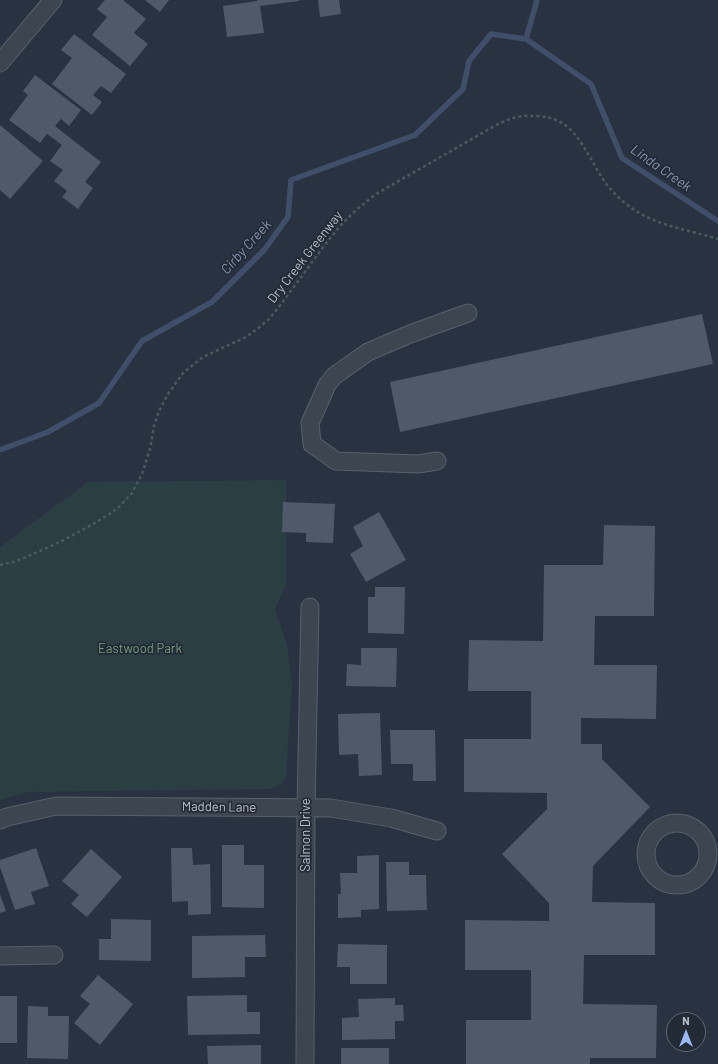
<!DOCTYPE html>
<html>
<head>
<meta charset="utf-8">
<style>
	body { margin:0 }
	#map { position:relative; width:718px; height:1064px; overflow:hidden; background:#293241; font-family:Barlow,sans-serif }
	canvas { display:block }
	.north { position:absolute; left:666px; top:1012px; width:40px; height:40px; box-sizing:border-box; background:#222a36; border:1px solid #5f6672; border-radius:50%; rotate:0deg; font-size:11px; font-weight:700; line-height:16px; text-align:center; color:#bac0cb }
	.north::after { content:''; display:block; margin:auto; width:14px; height:18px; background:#99b8f1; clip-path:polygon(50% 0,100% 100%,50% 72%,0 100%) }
</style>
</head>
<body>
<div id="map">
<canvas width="718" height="1064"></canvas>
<div class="north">N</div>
</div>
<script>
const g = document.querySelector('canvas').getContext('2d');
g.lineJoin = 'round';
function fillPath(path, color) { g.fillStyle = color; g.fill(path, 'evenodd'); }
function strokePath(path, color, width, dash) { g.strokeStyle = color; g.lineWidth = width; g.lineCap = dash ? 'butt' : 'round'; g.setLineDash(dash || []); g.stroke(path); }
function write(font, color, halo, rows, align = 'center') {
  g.font = font + ' Barlow,sans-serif'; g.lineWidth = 3.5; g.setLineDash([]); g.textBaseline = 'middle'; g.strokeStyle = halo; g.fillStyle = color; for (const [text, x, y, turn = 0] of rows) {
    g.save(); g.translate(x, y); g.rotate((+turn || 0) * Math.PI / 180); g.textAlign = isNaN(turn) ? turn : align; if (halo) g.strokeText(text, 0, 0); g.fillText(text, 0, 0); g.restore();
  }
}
fillPath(new Path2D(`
	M286,480V585L275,609L287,645L292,684L286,775L282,784L271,789L28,792L0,800V547L88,482Z`), '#2b3f42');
strokePath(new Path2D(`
	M526,39L591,84L622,158L718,221
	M0,450L48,432L99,403L142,341L212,302L265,249L288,217L291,180L415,135L463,89L469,61L491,34L526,39L537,0`), '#404f69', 5.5);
fillPath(new Path2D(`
	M105,0H123L146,19L134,33L148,44L130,66L92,35L107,17L97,9Z
	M145,0H169L160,12Z
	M257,0H299V1L260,6L264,33L227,37L223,6L257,1Z
	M318,0H339L341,14L320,17Z
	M74,34L126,74L111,93L101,86L93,95L102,102L92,115L52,84L72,58L61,50Z
	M35,75L81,110L69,126L61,119L55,126L101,162L85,182L93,188L78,209L62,197L67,191L54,181L63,170L50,161L62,145L47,134L40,143L9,120L28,95L23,91Z
	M0,125L43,161L10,199L0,190Z
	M702,314L713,364L400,432L390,382Z
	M283,502L335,504L333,543L306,542V533L282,532Z
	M379,512L406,560L366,582L350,554L363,546L353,527Z
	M604,525L655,526L654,616H595L594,665H657L656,719L581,718V744H602V759L650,807L593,866L592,902L655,903V955H584L583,1004L657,1005L656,1058H590V1064H466V1020H531V970H465V920L549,921V903L502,854L547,809V793L464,792V739H531V691H468L469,640L543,641L544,565H603Z
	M375,587H405L404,634L368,633V597H375Z
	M361,648H397L396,687L346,686L347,664L361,665Z
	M380,713L382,775L359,776L358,754L339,755L338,714Z
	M390,730H435L436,781H413V764H391Z
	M222,845H244V865H264V908L222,907Z
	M36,848L49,886L31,892L35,904L15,910L0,867V860Z
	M171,848H192L193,865L210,864L211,914L188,915V901L172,902Z
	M91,849L122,877L87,917L71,904L79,895L62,881Z
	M379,855V909L361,910V917L338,918V894H341L340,873H357V856Z
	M386,862H409V875H426L427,910L387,911Z
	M0,894L6,911L0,913Z
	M111,919L151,920V961L99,960V939H111Z
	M265,935L266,957H245V977L192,978V936Z
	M338,944L387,945V984H350V967H337Z
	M98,975L133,1004L100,1045L74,1023L90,1004L80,996Z
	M247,995V1012H260V1034L188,1035L187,996Z
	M0,996H17V1043H0Z
	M395,998V1005H403L404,1021H395V1039L342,1040V1018L359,1017L358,999Z
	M28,1006L48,1007V1016H69L68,1059L27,1058Z
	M261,1045V1064H208L207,1046Z
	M341,1048H389V1064H341Z`), '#4f596a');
const minor = new Path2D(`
	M0,63L53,0
	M437,461L418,464L336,461L312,444L310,423L327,385L334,376L368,352L410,334L468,313
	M0,820L7,817L56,806L331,808L391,818L437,831
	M646 854a31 31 0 1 1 62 0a31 31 0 1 1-62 0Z
	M0,956L54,955
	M305,1064L306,808L310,607`);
strokePath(minor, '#58606b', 19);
strokePath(new Path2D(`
	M0,565L13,562L24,558L62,541L93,524L111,513L119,507L132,493L142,474L150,449L154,426L159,411L168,394L183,373L203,357L246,337L257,329L268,320L279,307L327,242L341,225L356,210L376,194L498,124C505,121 511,118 518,117C524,115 530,116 536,116C576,117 584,151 603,179C610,190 621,201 633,209C658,226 689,230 718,239`), '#495b5f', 2.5, [3, 3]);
strokePath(minor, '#3d4551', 17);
write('13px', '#bac0cb', '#222a36', [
	["Dry Creek Greenway",305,257,-52],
	["Madden Lane",219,807,1],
	["Salmon Drive",306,835,-90]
]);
write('13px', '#739a7d', '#222a36', [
	["Eastwood Park",140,649]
]);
write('italic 14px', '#8495b0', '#222a36', [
	["Linda Creek",661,168,35],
	["Cirby Creek",246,247,-48]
]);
</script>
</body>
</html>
